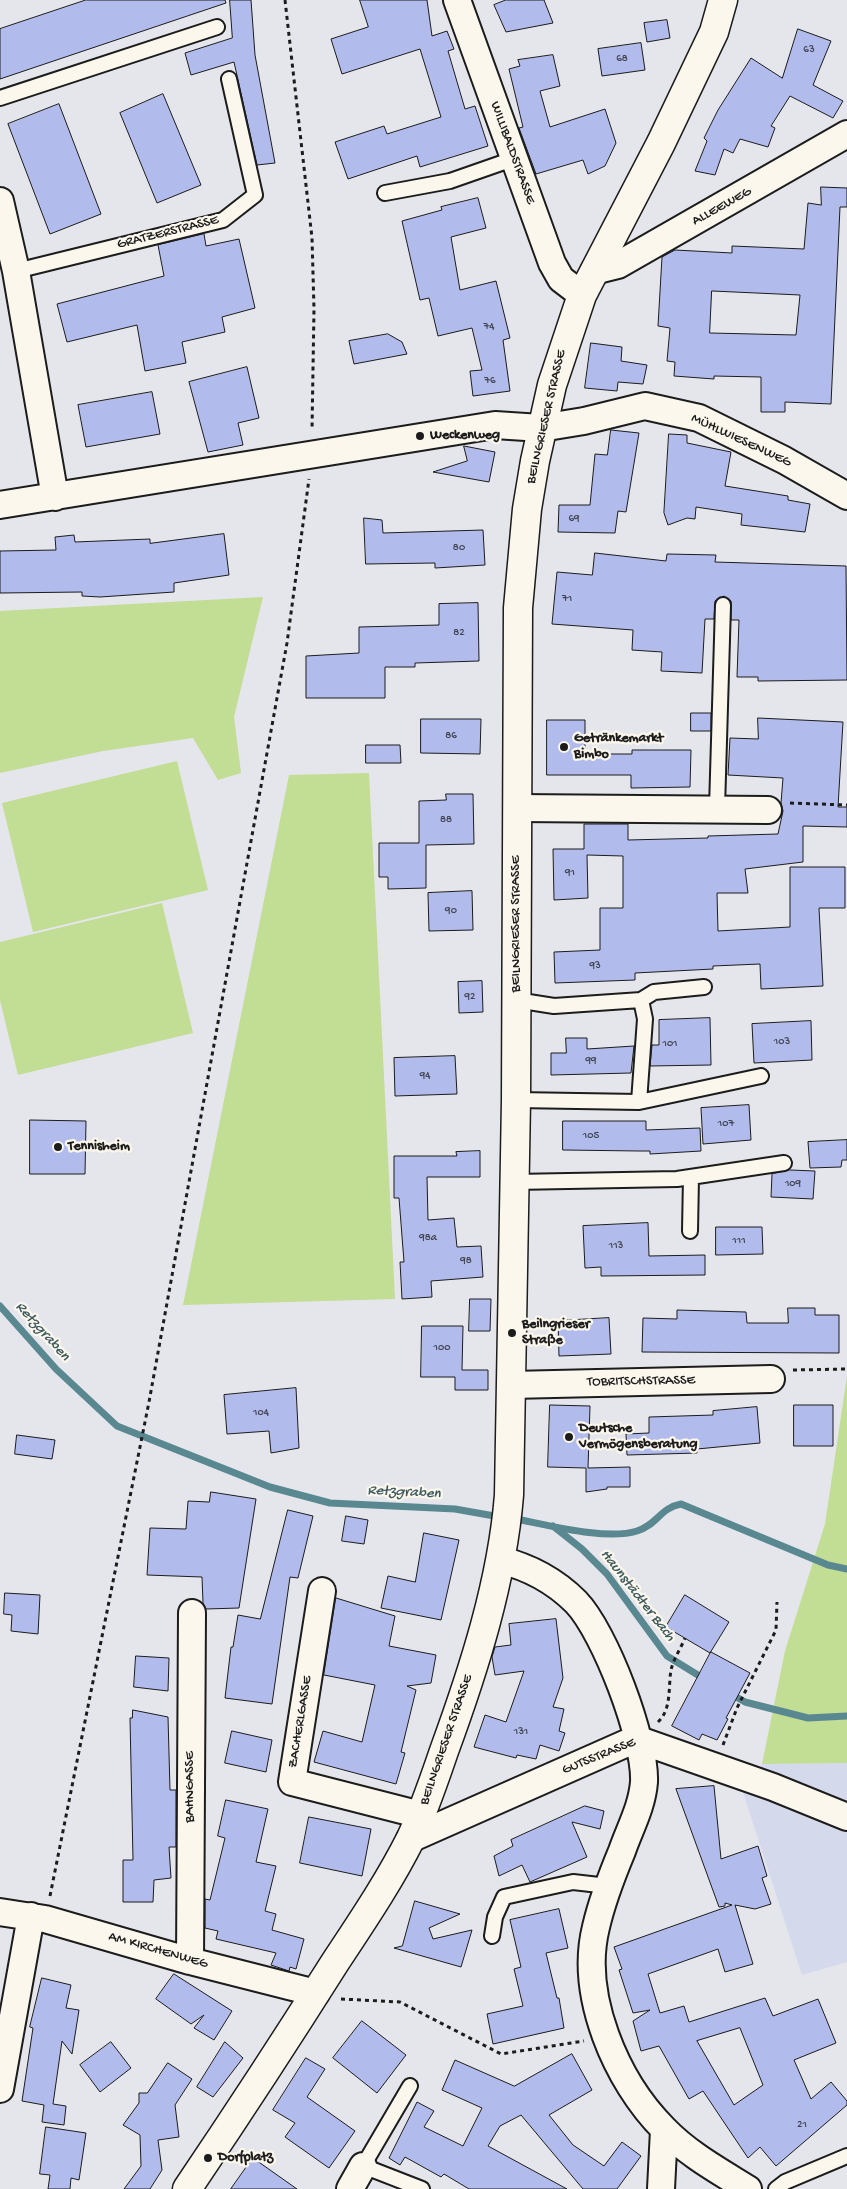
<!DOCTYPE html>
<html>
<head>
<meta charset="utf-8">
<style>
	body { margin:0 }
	canvas { display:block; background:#e5e5ec }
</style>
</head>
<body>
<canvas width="847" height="2189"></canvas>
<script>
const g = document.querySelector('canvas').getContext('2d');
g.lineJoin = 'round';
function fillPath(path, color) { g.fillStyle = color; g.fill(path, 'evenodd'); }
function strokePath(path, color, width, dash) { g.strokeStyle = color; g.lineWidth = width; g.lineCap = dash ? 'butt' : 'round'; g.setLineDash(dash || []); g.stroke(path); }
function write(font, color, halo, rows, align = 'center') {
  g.font = font + ' "Gochi Hand",sans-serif'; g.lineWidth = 4.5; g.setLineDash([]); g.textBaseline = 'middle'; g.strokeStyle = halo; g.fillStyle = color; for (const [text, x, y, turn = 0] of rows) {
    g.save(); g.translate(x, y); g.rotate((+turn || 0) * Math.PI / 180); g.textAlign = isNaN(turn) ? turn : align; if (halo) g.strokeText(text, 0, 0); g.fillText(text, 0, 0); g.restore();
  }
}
fillPath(new Path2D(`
	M847,1763V1962L802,1975L743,1792L762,1764Z`), '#d5d9ec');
fillPath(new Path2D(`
	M263,597L234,717L241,773L218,780L193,738L103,751L0,773V611Z
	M177,761L208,890L33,932L2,803Z
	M369,773L395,1299L183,1305L289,775Z
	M162,903L193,1033L18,1075L0,1000V942Z
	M847,1376V1763L762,1764L785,1651L825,1524Z`), '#c2dd94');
strokePath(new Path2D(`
	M0,1306L56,1369L117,1426L270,1487L330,1503L455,1509L500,1517
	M511,1518C545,1524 605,1541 637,1531C657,1525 660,1508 681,1504L828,1565L847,1569
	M553,1526L582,1549L607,1574L667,1656L706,1680
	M731,1694L745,1702L808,1718L847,1716`), '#598891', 7);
const building = new Path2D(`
	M86,0H225L226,3L0,79V29Z
	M230,0H251L255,55L275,163L257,165L234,62L191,75L185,53L232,38Z
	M360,0H427L432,36L447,31L454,49L448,51L465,109L475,106L488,146L420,167L417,156L348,179L335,142L384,126L387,134L441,117L420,49L342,74L331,39L368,27Z
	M506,0H544L553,23L506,32L494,5Z
	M667,20L670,38L647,42L644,23Z
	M798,29L831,41L813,85L843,101L833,118L790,96L771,126L775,128L768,147L740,139L733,153L724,149L715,175L695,171L707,141L704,138L718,110L751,58L782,78Z
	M641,43L645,70L602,76L598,49Z
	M553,55L560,86L540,91L550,127L605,109L616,143L605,166L588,174L583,160L536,174L519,128L523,127L509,69L520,66L518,60Z
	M163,94L201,185L157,203L120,113Z
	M59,104L101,214L50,234L8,124Z
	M821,187L847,188V207H840L831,404L785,402V412H761V377L714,376V379L674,376L675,362L667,361L670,328L658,326L662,257L675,250L732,253V246L804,249L808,203L821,205ZM712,291L800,295L796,335L710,333Z
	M478,198L486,228L451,237L460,290L496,281L510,338L503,340L510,391L473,396L470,371L482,370L472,328L438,336L429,298L420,300L402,221L442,210L441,207Z
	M204,234L206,246L239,239L255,308L222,317L225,332L182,342L186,363L145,371L137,325L67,342L57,304L164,276L158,245Z
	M388,334L402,342L407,354L354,364L349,341Z
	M591,343L622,347L621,361L647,365L643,384L618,382L617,391L585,388Z
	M247,367L259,418L238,423L243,445L208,452L189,382Z
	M152,392L160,434L86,447L78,405Z
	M611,430L639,433L626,512L618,511L615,533L558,532L559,505H590L595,454L607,455Z
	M669,434L687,435V443L731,452L725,486L788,496V500L810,504L805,532L741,525L742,514L696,507L695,519L687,518L668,525L664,513Z
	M464,446L495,452L489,482L433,472L467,461Z
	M364,518L382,520L383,533L483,530L485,565L435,568V563L366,564Z
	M224,534L229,575L174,583V592L100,597L82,596V592L0,593V551L56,550L55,537L74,535L75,542L150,539V543Z
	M595,553L666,561L667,554L716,555L715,562L846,566L847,680L758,681V677H737L739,620H731V601L724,596L715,601L714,619H705L702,673L661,671L662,652L632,650L633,630L552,624L557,572L592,575Z
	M478,603L479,661L415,663V667H385V698H306V656L359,653V627L439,625V604Z
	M691,713H711V731H691Z
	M758,718L843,722L838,807H847V827L803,826V862L745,869L748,893H717L718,931L790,927V867H845V908H819L823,986L761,989L760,964L713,966V969L635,973V980L555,983L554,952L600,950V908H623V856L587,855L588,898L554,900L553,849H584V824H628V840L708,838V836L778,834L783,811L781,803L783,778L728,775L730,738L758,739Z
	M421,719H481L480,754L421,753Z
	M547,720H585V754H632V750H691L690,787L631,788V775H547Z
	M366,745H400L401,763H366Z
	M446,794H473L474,844L426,845V888L388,889V877H379V843H419V801L446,800Z
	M472,891L473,930L429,931L428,893Z
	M482,981L483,1012L459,1013L458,982Z
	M710,1018L711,1065L650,1066L652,1045H659V1020Z
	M811,1021L812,1060L754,1063L752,1024Z
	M566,1038H587V1049L634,1046L631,1073L551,1075V1053H566Z
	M455,1056L457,1094L395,1096L394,1058Z
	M749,1105L751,1140L703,1144L701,1108Z
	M30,1120L86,1121L85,1174H30Z
	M563,1121H646V1130L700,1128L701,1151L650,1154V1151H639L563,1150Z
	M847,1140V1160H842L841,1167L810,1168L808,1142Z
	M480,1151V1177H427L428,1220L454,1218L457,1247L481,1246L483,1277L431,1281L432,1297L402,1299L400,1262H404L399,1198H394V1156H457L456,1152Z
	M790,1170L815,1171L813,1199L771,1197L772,1174Z
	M648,1223L649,1256L705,1255V1275L601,1276V1267L585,1268L583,1226Z
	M716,1227H762L763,1254L716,1255Z
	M470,1299H491L490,1331H469Z
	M788,1308H815V1315H839V1353L642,1352L643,1318L677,1319V1310L746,1312L747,1323H788Z
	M609,1318L611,1354L559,1356L558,1321Z
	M422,1326H463L462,1370H488V1390H455V1377H421Z
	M296,1388L299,1448L271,1453L269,1431L227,1434L224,1395Z
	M550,1405L590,1406L588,1468L630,1467V1487H607V1489L586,1492V1468L548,1467Z
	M794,1405H833V1446H794Z
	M757,1407L760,1443L697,1449V1453L627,1455L626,1434L649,1433V1417L713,1415V1411Z
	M17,1435L55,1440L52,1459L15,1454Z
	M211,1492L256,1499L239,1608L206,1609L203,1603L202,1577L147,1575L150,1528L186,1529L188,1501L209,1502Z
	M288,1510L313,1516L298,1578L290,1577L272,1704L225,1698L231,1647H233L238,1615L260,1619Z
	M346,1516L368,1520L364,1544L342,1541Z
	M424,1533L459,1540L441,1620L381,1608L388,1576L415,1582Z
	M5,1593L40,1595L38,1634L11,1631L12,1615L4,1614Z
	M685,1595L729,1622L710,1653L666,1627Z
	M336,1598L395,1616L389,1646L436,1655L431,1683L407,1686L416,1690L401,1752L405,1753L396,1784L314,1762L323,1731L362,1742L375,1685L324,1675Z
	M556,1619L563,1678L553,1707L564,1709L559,1731L565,1733L559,1751L540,1745L536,1759L517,1755L516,1758L474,1747L485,1715L506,1722L524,1671L495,1675L492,1657L495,1647L511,1645L509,1624Z
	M711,1652L750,1673L726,1718L728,1719L717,1740L702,1734L699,1740L672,1726Z
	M136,1656L169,1658L168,1691L134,1687Z
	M133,1710L168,1717L170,1790H176V1847H169L171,1878L154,1880L153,1902H123V1860H133L130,1718H132Z
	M232,1731L272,1740L266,1772L225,1763Z
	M714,1786L721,1859L758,1846L767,1876L762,1878L771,1904L755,1909L735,1905L753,1964L725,1972L718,1949L648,1974L660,2013L684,2006L689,2022L765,1998L773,2016L818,1999L836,2043L794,2060L811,2099L831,2082L847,2101V2105L776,2166L760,2147L748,2158L703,2091L689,2099L659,2046L641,2051L633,2021L650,2010L633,2013L619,1970L622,1969L614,1947L732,1905L725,1903V1906L719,1907L676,1789ZM740,2028L763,2085L734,2105L697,2041Z
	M226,1800L268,1809L256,1862L276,1866L265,1911L276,1914L272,1930L304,1939L296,1969L290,1967L289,1971L271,1965L276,1953L216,1939L218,1931L205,1928V1899L210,1900L225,1838L218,1836Z
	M585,1806L604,1811L600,1829L572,1822L587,1857L530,1882L522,1865L499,1876L494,1856L513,1846L511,1840Z
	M309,1817L371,1829L362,1876L300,1863Z
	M415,1901L460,1914L429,1928L433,1939L472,1930L461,1967L394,1948L402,1946Z
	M559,1909L568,1948L546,1953L557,1998H559L564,2028L493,2044L487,2014L523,2006L514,1969L521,1967L510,1920Z
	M174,1974L232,2011L214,2040L194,2028L204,2015L191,2024L156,1999Z
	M42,1978L71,1985L66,2008L79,2010L72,2054L62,2041L53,2104L66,2106L64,2125L42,2122L44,2105L22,2101L33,2028L30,2027Z
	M362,2021L406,2055L377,2093L333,2058Z
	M111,2042L131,2068L100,2092L80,2065Z
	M225,2042L243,2058L213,2097L197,2087Z
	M572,2054L592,2090L549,2115L573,2145L604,2166L622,2142L641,2156L617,2189H583L521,2115L500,2126L488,2146L567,2189H469L444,2174L441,2177L405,2157L400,2165L389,2158L417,2102L434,2111L424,2127L463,2146L482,2108L442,2090L455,2060L514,2086Z
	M306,2058L325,2069L307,2097L355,2131L329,2168L285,2137L295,2123L273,2110Z
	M168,2063L192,2079L175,2105L179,2137L158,2140L162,2170L150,2189H124L141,2166L140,2135L123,2125L139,2103V2093H147Z
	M46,2127L86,2133L79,2180L71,2178L70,2189H48L50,2175L40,2174Z
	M253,2158L297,2189H231Z`);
fillPath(building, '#b1bced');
strokePath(building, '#1c1c1c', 1);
const service = new Path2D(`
	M0,98L217,27
	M385,193L450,181L513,159
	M16,271L223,220L255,195L229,79
	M717,808L723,605
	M516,1000L554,1006L641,1000L654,992L704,987
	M516,1100L639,1102L761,1076
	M639,1102L645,1019L641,1000
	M514,1182L677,1179L784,1163
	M690,1231L691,1177
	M492,1936L495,1917L504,1897L573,1882L608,1886
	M410,2086L363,2166L422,2189
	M776,2189L785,2182L847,2156`);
const minor = new Path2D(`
	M457,0L552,263L561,279L582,295
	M0,201L16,271L55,497
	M594,271L618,265L847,134
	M0,505L495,425L541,428L584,421L645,406L699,418L784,460L847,496
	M517,808L768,810
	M511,1385L771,1379
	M500,1560C529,1567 554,1580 576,1602C605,1632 646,1740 644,1782C642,1807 630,1828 622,1851C612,1875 602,1901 596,1927C579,1995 616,2081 664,2129C688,2154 719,2171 748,2189
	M322,1591L292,1782L421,1815
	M410,1839L627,1743L639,1740L773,1787L847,1817
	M0,1912L45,1919L190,1961L316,1993
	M190,1961L192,1613
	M0,2089L31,1916
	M350,2189L363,2166
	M661,2189L664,2130`);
const secondary = new Path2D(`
	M187,2189C237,2115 286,2040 334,1964C361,1923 389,1882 411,1838C424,1810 434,1780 444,1751C474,1669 502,1582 509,1495L516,1100L518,608L527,509L535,461L552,385L582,295L661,143L714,32L723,0`);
strokePath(service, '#1c1c1c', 18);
strokePath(minor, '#1c1c1c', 30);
strokePath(secondary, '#1c1c1c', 31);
strokePath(new Path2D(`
	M285,0L312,238L314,309L312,430
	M790,803L847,805
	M793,1370L847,1369
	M658,1722C672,1709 668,1687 671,1670C673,1660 681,1648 685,1638
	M723,1745L737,1708L776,1630L777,1602
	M50,1896L149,1402L287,643L309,479
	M341,1999L400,2002L501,2054L584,2041`), '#1c1c1c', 3, [4, 4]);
strokePath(service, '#fbf7ec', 14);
strokePath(minor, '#fbf7ec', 26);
strokePath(secondary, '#fbf7ec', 28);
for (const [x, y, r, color] of [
	[420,436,5,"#1c1c1c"],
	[564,747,5,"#1c1c1c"],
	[58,1147,5,"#1c1c1c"],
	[512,1333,5,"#1c1c1c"],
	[569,1437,5,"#1c1c1c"],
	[208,2158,5,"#1c1c1c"]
]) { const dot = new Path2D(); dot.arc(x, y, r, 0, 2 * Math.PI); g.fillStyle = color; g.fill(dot); strokePath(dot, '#fbf7ec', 2); }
write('11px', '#414450', null, [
	["63",809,50],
	["68",622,59],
	["74",489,327],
	["76",490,381],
	["69",574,519],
	["80",459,548],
	["71",567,599],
	["82",459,633],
	["86",451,736],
	["88",446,820],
	["91",570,873],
	["90",451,911],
	["93",595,966],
	["92",470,997],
	["103",782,1042],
	["101",670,1044],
	["99",591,1061],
	["94",425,1076],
	["107",726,1124],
	["105",591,1136],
	["109",793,1184],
	["98a",428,1238],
	["111",739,1241],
	["113",616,1246],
	["98",466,1261],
	["100",442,1348],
	["104",261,1413],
	["131",521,1732],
	["21",802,2125]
]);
write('14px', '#1c1c1c', '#fbf7ec', [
	["WILLIBALDSTRASSE",512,153,70],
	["ALLEEWEG",722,207,-29],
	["GRATZERSTRASSE",168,233,-14],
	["BEILNGRIESER STRASSE",547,417,-77],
	["MÜHLWIESENWEG",741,441,25],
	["BEILNGRIESER STRASSE",517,924,-90],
	["TOBRITSCHSTRASSE",641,1382,-1],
	["ZACHERLGASSE",301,1722,-81],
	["BEILNGRIESER STRASSE",447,1740,-71],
	["GUTSSTRASSE",599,1757,-22],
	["BAHNGASSE",191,1787,-90],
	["AM KIRCHENWEG",158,1951,16]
]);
write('bold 14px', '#1c1c1c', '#fbf7ec', [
	["Weckenweg",430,436],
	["Getränkemarkt",574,739],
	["Bimbo",574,755],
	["Tennisheim",68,1147],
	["Beilngrieser",522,1325],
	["Straße",522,1341],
	["Deutsche",579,1429],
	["Vermögensberatung",579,1445],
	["Dorfplatz",218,2158]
], 'left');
write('italic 15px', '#3f5b60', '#fbf7ec', [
	["Retzgraben",42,1332,48],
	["Retzgraben",404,1493,3],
	["Haunstädter Bach",637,1596,52]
]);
</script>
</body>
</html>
